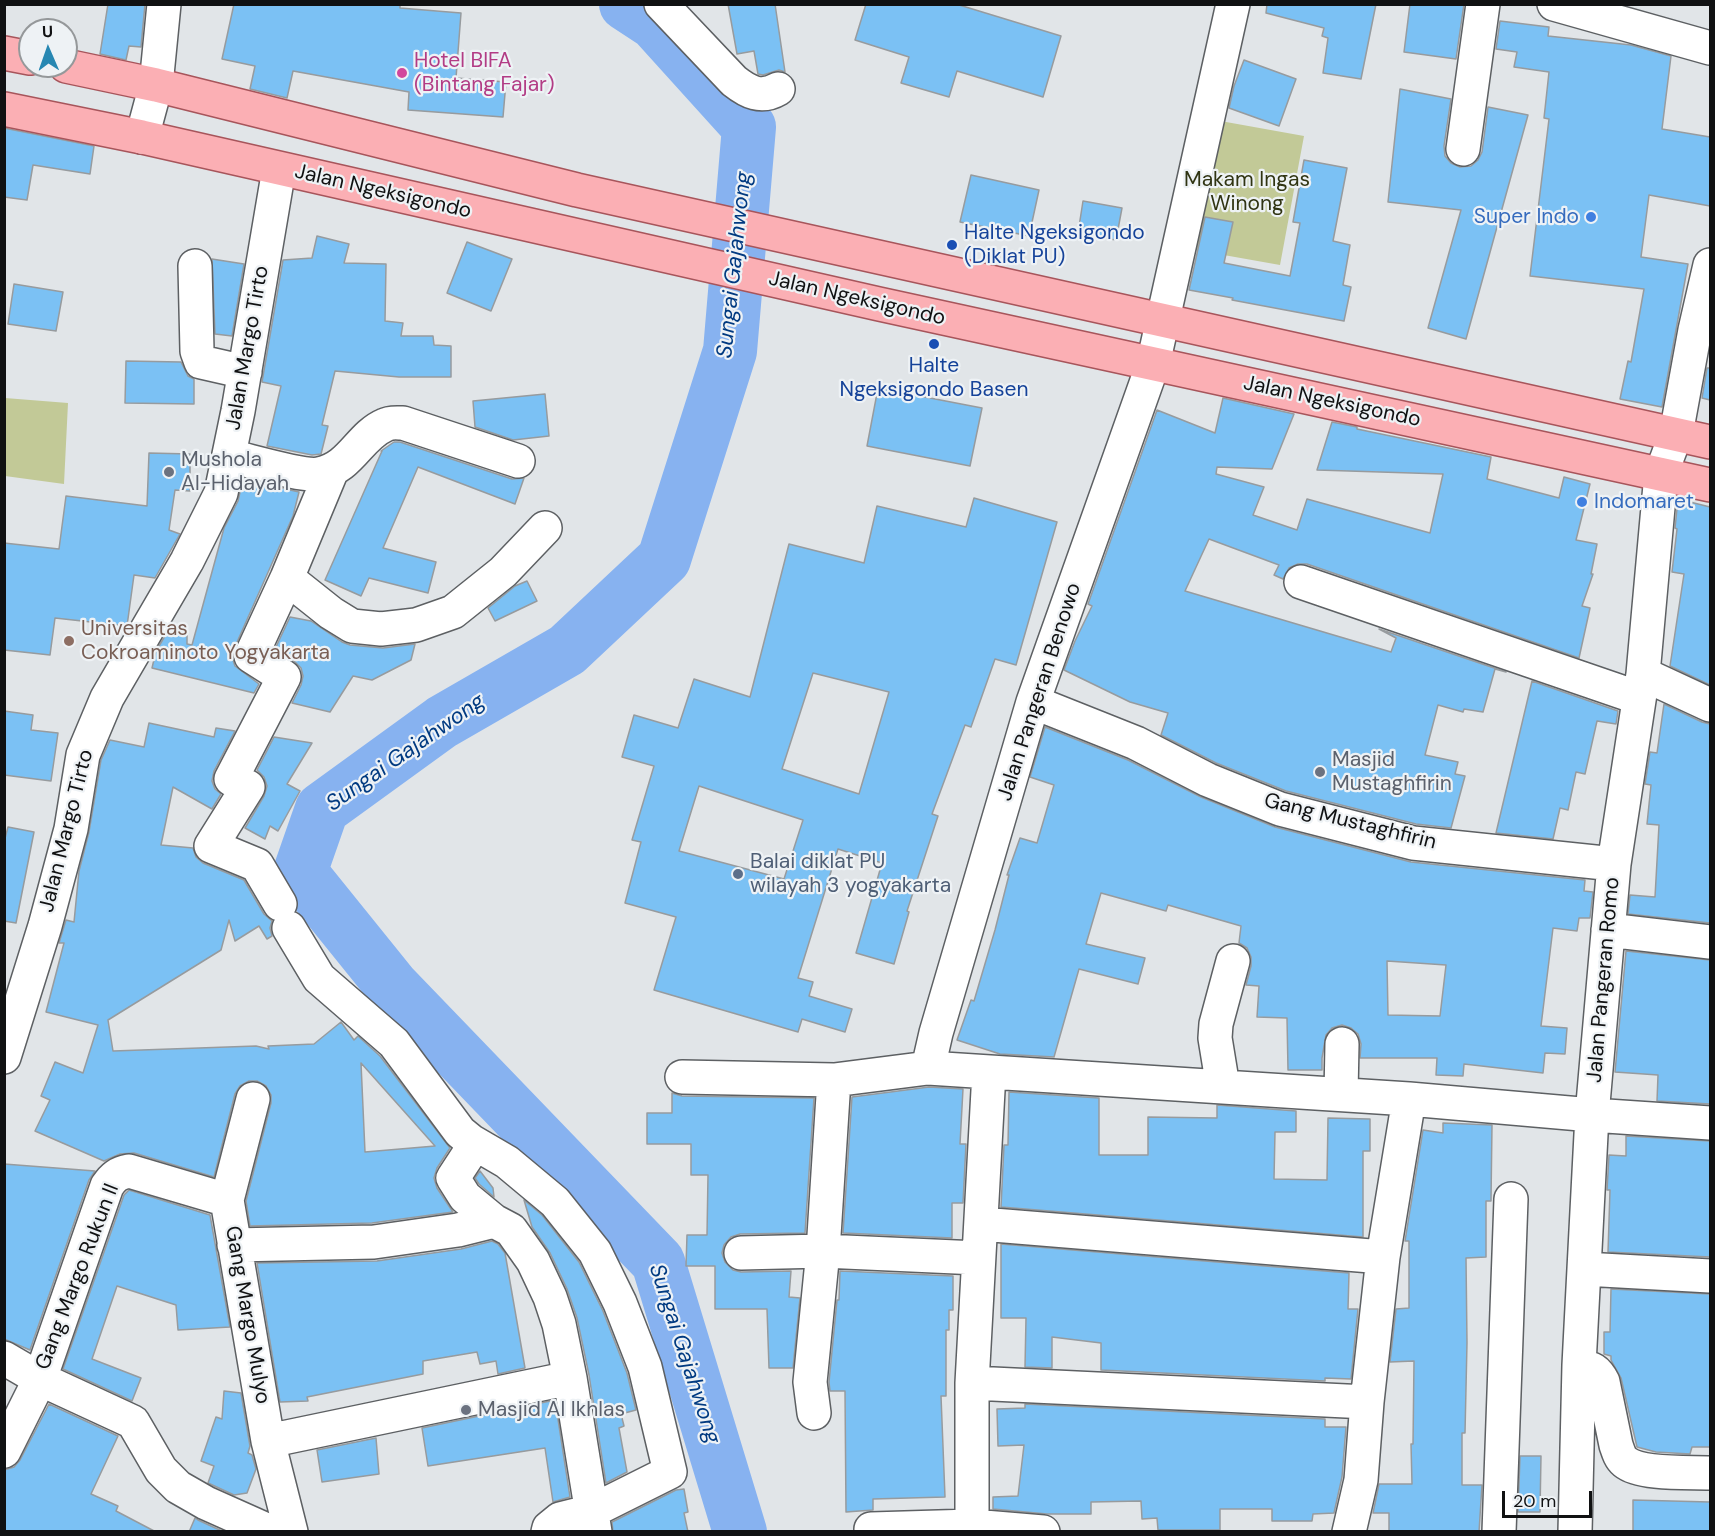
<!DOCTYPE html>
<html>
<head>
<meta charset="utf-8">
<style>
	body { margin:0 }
	#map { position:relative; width:1715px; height:1536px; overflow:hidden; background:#e1e5e8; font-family:"DM Sans",sans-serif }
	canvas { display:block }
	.frame { position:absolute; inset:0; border:6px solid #101112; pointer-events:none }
	.north { position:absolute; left:18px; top:18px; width:60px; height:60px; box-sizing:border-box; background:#eef2f5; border:2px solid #95989a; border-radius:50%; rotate:358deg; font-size:16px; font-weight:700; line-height:24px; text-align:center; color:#101112 }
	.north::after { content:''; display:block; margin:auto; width:21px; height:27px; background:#2787b2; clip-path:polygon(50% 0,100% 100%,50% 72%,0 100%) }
	.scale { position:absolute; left:1502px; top:1491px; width:90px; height:27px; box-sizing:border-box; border:3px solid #101112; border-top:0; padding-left:8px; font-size:18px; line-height:21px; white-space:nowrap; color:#101112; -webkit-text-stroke:4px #eef2f5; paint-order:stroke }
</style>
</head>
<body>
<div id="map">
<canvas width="1715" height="1536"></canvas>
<div class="frame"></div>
<div class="north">U</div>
<div class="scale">20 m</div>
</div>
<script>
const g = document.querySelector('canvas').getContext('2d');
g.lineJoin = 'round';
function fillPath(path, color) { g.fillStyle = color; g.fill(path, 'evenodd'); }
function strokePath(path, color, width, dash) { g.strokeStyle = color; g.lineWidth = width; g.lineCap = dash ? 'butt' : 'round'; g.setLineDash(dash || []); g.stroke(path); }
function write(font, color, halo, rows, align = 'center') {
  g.font = font + ' "DM Sans",sans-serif'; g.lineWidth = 4.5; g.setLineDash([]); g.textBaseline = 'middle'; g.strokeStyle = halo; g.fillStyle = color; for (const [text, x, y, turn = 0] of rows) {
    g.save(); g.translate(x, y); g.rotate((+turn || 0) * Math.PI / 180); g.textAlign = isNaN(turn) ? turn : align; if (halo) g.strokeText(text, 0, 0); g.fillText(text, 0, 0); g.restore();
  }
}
fillPath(new Path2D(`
	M1215,120L1304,136L1280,265L1190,249Z
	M5,398L68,403L64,484L5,476Z`), '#c2c997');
strokePath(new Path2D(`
	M626,4L655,23L749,127L730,351L664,559L567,650L442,722L322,809L300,872L392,986L658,1262L740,1532`), '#87b2f0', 54);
const building = new Path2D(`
	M108,4H145L141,47L129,46L126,60L100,54Z
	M234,4H400V8L461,13L456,78L506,82L503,117L408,110L409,92L293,71L287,98L250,89L255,66L222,59Z
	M728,4H775L785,72L779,70L763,75L758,74L754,51L737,54Z
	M866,4H956L1061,36L1043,97L957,71L949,97L901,83L909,57L855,40Z
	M1267,4H1376L1361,79L1323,73L1328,38L1322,36L1324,28L1266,13Z
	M1410,4H1464L1456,59L1404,52Z
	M1500,21L1549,27L1548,36L1631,45L1671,56L1662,129L1710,137V206L1649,195L1641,257L1688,264L1662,407L1620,399L1628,361L1631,362L1644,289L1530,276L1549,119L1544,118L1549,72L1514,67L1517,52L1496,49Z
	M1244,60L1296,79L1279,126L1229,108L1234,86Z
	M1400,89L1451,99L1444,146L1445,156L1451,163L1460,167L1471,166L1478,160L1482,152L1488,107L1528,115L1466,339L1428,328L1461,210L1388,202Z
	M4,128L94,146L90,174L33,165L27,200L4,197Z
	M1304,160L1347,168L1333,241L1350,245L1343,285L1351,287L1344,321L1232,300L1233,298L1189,290L1205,217L1233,222L1224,263L1290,276L1300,223L1293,222Z
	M971,175L1039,190L1029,236L960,222Z
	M1083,201L1122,208L1116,240L1078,233Z
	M317,236L349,244L344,263L386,264L385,321L403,323L401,336H433L434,345L451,346V377H399L335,371L322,425L328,426L321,454L312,455L267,446L281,386L262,382L283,260L312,258Z
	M467,242L512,259L491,311L447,293Z
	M212,259L244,264L232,336L215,334Z
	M14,284L63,292L56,331L8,324Z
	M126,361L181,362L188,376L194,379V404L125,403Z
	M1707,368H1710V400L1702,398Z
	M878,388L982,408L970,466L867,446Z
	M545,394L549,436L513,440L475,427L473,401Z
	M1223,398L1294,414L1272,469L1217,467L1216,474L1264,487L1253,515L1297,530L1307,499L1430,533L1443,474L1317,470L1332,422L1357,427V429L1491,457L1487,479L1559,498L1564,477L1590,484L1576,540L1597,544L1591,574H1593L1582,606L1590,608L1579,658L1307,564H1298L1289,568L1283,579L1274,575L1279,565L1209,539L1185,591L1391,652L1396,638L1379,629L1506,672L1495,669L1483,712L1464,709L1463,712L1438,705L1425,755L1458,762L1455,774L1465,776L1451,828L1416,824L1286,791L1216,763L1161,735L1168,713L1130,702L1064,670L1075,641L1092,606L1088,604L1157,410L1215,433Z
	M394,442H400L512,479L524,478L515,504L418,467L383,548L436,562L428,593L369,578L361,596L325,580L382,451H381Z
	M149,453L190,454V491L175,490L169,530L180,534L155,578L134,575L127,626L55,618L50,655L4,650V543L59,549L66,496L147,506Z
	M243,479L299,492L293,516L234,649L232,657L235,666L259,684L254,693L152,668L156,651L168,631L187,635V644L192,645L224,528L238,501Z
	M974,498L1057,522L1016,665L995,659L971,727L965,725L932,814L938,816L907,911L909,912L894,964L856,953L882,863L838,849L798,978L813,982L809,996L852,1009L845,1032L802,1019L798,1032L654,990L676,917L625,903L641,842L632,840L654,766L622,757L634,715L678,728L694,679L750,697L789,544L864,563L877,506L966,527ZM813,673L889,692L859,794L782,769ZM699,786L803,820L784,879L679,851Z
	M1678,499L1710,507V685L1670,666L1684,574L1672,572L1677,529L1675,528Z
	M527,581L537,601L495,621L488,608L515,586Z
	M290,617L311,621L342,642L350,645L383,648L415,644L411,660L372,680L353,676L330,712L292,703L301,685L303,676L301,668L294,661L275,649Z
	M1532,681L1618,711L1616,724L1597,721L1585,774L1576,772L1568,810L1560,808L1553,839L1496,833Z
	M1664,704L1702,722L1710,724V923L1628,914L1630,895L1655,897L1659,825L1647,824L1651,785L1645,784L1650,752L1657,753Z
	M4,711L33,715L31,730L58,733L51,781L4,775Z
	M149,723L214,737L216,728L235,731L214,771L212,781L215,789L221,794L212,809L173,787L161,845L193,848L196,857L203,863L244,880L264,914L272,921L270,928L272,936L267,939L259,926L235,941L229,920L221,950L108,1020L113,1051L256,1046L269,1049L268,1046L314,1044L341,1022L354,1040L358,1036L380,1056L450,1148L437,1168L434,1178L437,1188L453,1212L372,1223L250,1226L246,1201L271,1103V1095L266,1086L257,1081H249L240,1086L235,1094L214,1177L134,1153L120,1154L104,1161L35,1131L50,1100L41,1096L55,1062L83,1073L98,1025L46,1012L64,943H59L66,920L74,922L79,871L89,832L101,760L110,740L144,747ZM361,1063L435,1146L365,1152Z
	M1045,727L1128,760L1201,797L1275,827L1411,862L1585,880L1584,891L1593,892L1590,918H1579L1577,931L1553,928L1541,1026L1567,1028L1565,1054L1545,1053L1543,1073L1464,1064L1463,1076L1436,1075L1437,1058H1360L1361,1044L1358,1034L1351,1028L1342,1025L1332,1028L1326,1035L1322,1058V1070H1288L1287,1018L1257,1017L1259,986L1246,985L1251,966V957L1247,948L1239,943L1241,926L1168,905L1166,911L1101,893L1086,944L1145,958L1138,984L1079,969L1054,1057L1000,1054L957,1040L971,1000L974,1001L995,930L1009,875H1007L1020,838L1037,843L1054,785L1030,777ZM1387,961L1446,965L1440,1016L1388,1015Z
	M274,737L312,743L287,784L300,791L278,831L270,826L265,839L245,828L264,796L267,786L264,777L257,770Z
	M8,827L34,832L16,923L4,921V842Z
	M1626,951L1710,960V1104L1657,1101L1658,1075L1615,1072Z
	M929,1087L963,1089L960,1144H966L963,1203H952V1238L843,1233L852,1097Z
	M1009,1092L1099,1098V1155H1148V1117L1217,1118V1105L1296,1111V1132H1275L1274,1179L1327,1180L1328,1118L1370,1119V1151H1363V1237L1001,1207L1004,1145H1008Z
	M672,1093L682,1096L814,1098L805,1233L740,1234L731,1237L724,1245L722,1253L725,1262L733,1270L741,1272L791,1271L789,1297L800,1298L793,1368H769L767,1309H715V1266H686L687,1235H707L708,1175H691V1144H647V1113H672Z
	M1443,1123L1492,1125L1491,1201H1486V1257L1466,1258L1467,1343L1465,1433H1462V1485H1482L1479,1532H1389V1513H1373L1379,1484H1412L1411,1444H1413L1414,1361L1390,1362L1396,1309L1409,1308V1241H1405L1423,1130L1443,1133Z
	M1626,1136L1710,1141V1257L1608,1252L1610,1190H1607L1609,1155L1626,1156Z
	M4,1164L95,1171L89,1180L30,1350L4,1339Z
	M480,1171L493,1188L494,1197L479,1184L475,1178Z
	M129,1190L210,1215L230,1327L178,1330L176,1305L117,1286L92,1359L141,1378L132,1401L63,1369L124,1195Z
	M524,1200L542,1215L579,1262L603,1311L627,1373L636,1410L621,1414L624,1426L619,1428L627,1472L606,1483L589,1375L577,1318L567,1289L550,1253L532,1227Z
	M492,1241L498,1244L505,1253L525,1368L498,1374L496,1361L480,1364L477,1352L423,1361V1374L307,1397L308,1401L280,1402L257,1263L377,1261L461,1249Z
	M1001,1244L1349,1273L1348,1309H1358L1351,1379L1325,1378V1381L1101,1370V1343L1052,1337V1368L1025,1367L1026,1318H1001Z
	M840,1271L953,1276V1310H949V1330H946V1396H941L945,1497L873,1499V1510L846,1512L845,1391H830L829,1382L837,1300H839Z
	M1611,1289L1710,1294V1447H1692L1690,1454L1656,1452L1637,1447L1621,1378L1611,1360V1356L1604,1354V1332H1610Z
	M224,1391L241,1393L250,1446L248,1453L252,1455L256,1469L247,1493L234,1495L208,1483L214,1466L201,1461L216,1417L222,1419Z
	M555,1400L570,1497L553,1502L545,1448L428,1466L422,1428Z
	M49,1404L118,1436L91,1494L118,1506L116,1511L156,1532H4V1470L14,1467L20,1460Z
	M1025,1404L1325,1419V1427H1346L1342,1477L1334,1513L1313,1514L1312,1521H1272V1509H1220V1530H1158L1157,1518L1142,1519L1141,1501L1091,1502V1514H1047L993,1509V1497L1018,1496L1024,1445L998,1446L997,1409L1025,1408Z
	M376,1438L379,1474L322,1482L317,1450Z
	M1520,1456H1541L1540,1512H1518Z
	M684,1489L688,1512L684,1513L688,1532H613L612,1522L676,1490Z
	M1633,1500L1710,1502V1532H1633Z
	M195,1518L198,1520L224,1532H189Z`);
fillPath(building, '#7bc1f4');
strokePath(building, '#979b9e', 1.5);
const minor = new Path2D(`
	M661,4L734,81C748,92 761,99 778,89
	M1554,4L1710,48
	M142,137L156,85L164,4
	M1463,149L1483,4
	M195,266L197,351L201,362L245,372
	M229,456C248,460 304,477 319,474C351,468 359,436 385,425C390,422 397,423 403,423L518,461
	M287,578L331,613L352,626L381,629L416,625L453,612L503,572L545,528
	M1301,582L1639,698
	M1643,674L1710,705
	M1033,702L1136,743L1208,780L1280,809L1413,843L1614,864
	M280,904L257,865L211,846L248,787L231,779L284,677L251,656L287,578L332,470
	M1608,930L1710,942
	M4,1057L45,926L71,829L83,755L107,698L187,561L221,493L238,411L279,169
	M928,1068L936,1033L1033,702L1153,364L1233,4
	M682,1077L834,1080L928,1068L1409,1099L1592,1115L1710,1123
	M1223,1087L1215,1038L1216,1024L1233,961
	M1341,1094L1342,1044
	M253,1099L227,1200L268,1441L291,1532
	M471,1141L507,1162L555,1202L595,1252L620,1303L645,1367L670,1472L592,1511L560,1519L549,1528L548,1532
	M494,1221L511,1230L533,1261L550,1297L559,1324L570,1378L595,1532
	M981,1224L1383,1257
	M234,1245L374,1242L458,1230L494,1221L465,1197L453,1178L472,1149L471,1141L460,1132L394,1043L319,978L289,928
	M741,1253L823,1251L978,1258
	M1584,1269L1710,1276
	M4,1358L40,1379L133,1422L161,1470L178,1487L206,1503L271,1532
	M1579,1365C1592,1368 1597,1370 1603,1382L1616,1445C1618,1451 1620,1458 1625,1462C1641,1475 1689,1472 1710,1473
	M972,1383L1367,1402
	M814,1413L810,1382L823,1251L834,1080
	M268,1441L570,1378
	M4,1451L40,1379L107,1186C113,1177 118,1173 129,1171L227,1200
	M972,1526V1383L989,1072
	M871,1529L972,1526L1043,1532
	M1349,1532L1361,1480L1367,1402L1383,1257L1409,1099
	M1499,1532L1511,1199
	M1575,1532L1579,1365L1592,1115L1614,864L1643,674L1661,474L1676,434L1695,330L1710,265`);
const primary = new Path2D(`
	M4,53L30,58
	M66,66L156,85L577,190L1710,442
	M4,109L142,137L879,304L1710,485`);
strokePath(minor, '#5d6063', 36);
strokePath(primary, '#a7555b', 36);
strokePath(minor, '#fff', 33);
strokePath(primary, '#fbafb4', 33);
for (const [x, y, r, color] of [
	[402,73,6,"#d1479c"],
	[1591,217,6,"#3f7fe0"],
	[952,245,6,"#1a4fb4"],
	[934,344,6,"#1a4fb4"],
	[169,472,6,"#6b7280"],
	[1582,502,6,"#3f7fe0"],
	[69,641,6,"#8d6e63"],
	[1320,772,6,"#6b7280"],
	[738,874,6,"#5c6f8a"],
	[466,1410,6,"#6b7280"]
]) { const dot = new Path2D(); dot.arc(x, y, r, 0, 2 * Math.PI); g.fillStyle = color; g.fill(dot); strokePath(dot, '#eef2f5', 2); }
write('21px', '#b23c85', '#eef2f5', [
	["Hotel BIFA",414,61],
	["(Bintang Fajar)",414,85]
], 'left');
write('21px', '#303412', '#eef2f5', [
	["Makam Ingas",1247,180],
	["Winong",1247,204]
]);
write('21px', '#101112', '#eef2f5', [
	["Jalan Ngeksigondo",383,192,13],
	["Jalan Ngeksigondo",857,299,13],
	["Jalan Margo Tirto",248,348,-80],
	["Jalan Ngeksigondo",1332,402,12],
	["Jalan Pangeran Benowo",1040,692,-72],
	["Gang Mustaghfirin",1350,822,14],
	["Jalan Margo Tirto",67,831,-76],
	["Jalan Pangeran Romo",1604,980,-85],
	["Gang Margo Rukun II",78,1277,-69],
	["Gang Margo Mulyo",247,1315,80]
]);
write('21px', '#366cbe', '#eef2f5', [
	["Super Indo",1579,217],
	["Indomaret",1594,502,"left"]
], 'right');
write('21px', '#164399', '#eef2f5', [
	["Halte Ngeksigondo",964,233],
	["(Diklat PU)",964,257],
	["Halte",934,366,"center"],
	["Ngeksigondo Basen",934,390,"center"]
], 'left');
write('21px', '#5b616d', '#eef2f5', [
	["Mushola",181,460],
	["Al-Hidayah",181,484],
	["Masjid",1332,760],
	["Mustaghfirin",1332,784],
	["Masjid Al Ikhlas",478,1410]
], 'left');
write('21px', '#785e54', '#eef2f5', [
	["Universitas",81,629],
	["Cokroaminoto Yogyakarta",81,653]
], 'left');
write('21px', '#4e5e75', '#eef2f5', [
	["Balai diklat PU",750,862],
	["wilayah 3 yogyakarta",750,886]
], 'left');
write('italic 22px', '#013a81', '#eef2f5', [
	["Sungai Gajahwong",735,265,-84],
	["Sungai Gajahwong",406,753,-35],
	["Sungai Gajahwong",684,1354,72]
]);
</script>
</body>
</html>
